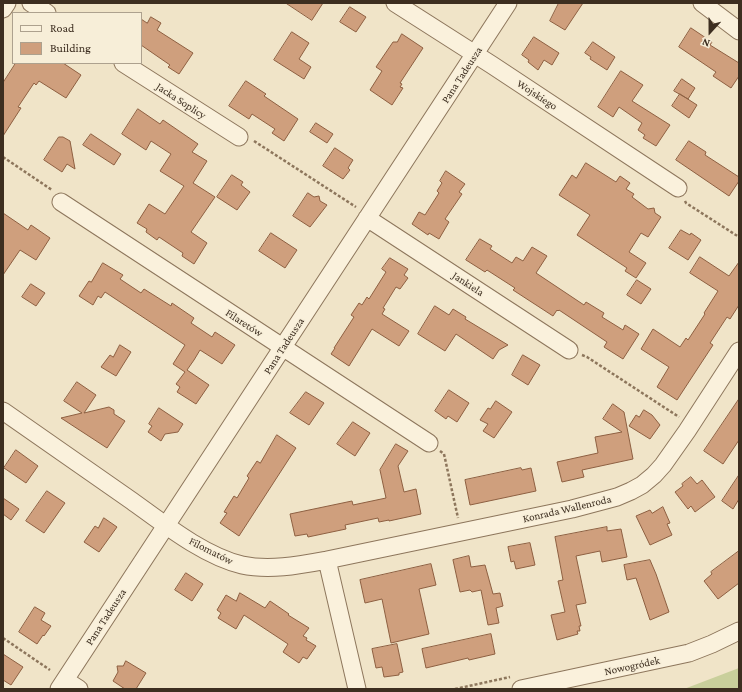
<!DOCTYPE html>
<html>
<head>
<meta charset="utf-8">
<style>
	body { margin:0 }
	#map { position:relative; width:742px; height:692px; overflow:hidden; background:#f0e4c8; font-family:"Crimson Pro",serif }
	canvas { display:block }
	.frame { position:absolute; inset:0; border:4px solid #3d2e20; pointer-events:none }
	.legend { position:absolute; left:12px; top:12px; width:130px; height:52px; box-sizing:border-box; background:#f7eed8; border:1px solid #ada18e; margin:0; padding:5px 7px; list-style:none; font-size:12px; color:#3d2e20 }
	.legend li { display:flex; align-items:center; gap:8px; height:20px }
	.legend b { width:20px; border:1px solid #ada18e }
	.north { position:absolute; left:690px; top:12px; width:40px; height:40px; -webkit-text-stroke:3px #f7eed8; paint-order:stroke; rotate:201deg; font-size:11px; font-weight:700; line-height:16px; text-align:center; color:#3d2e20 }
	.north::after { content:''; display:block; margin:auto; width:14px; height:18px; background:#3d2e20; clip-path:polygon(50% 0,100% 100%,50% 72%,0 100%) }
</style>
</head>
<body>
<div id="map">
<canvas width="742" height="692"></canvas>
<div class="frame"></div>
<ul class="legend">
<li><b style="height:5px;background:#faf1dc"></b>Road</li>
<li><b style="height:11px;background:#cf9f7d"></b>Building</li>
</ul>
<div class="north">N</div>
</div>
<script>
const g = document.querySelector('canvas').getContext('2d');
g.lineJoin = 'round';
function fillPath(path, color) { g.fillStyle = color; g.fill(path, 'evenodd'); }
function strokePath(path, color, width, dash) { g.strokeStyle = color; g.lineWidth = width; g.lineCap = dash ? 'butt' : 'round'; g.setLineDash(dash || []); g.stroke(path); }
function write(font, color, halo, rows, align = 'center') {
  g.font = font + ' "Crimson Pro",serif'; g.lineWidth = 3; g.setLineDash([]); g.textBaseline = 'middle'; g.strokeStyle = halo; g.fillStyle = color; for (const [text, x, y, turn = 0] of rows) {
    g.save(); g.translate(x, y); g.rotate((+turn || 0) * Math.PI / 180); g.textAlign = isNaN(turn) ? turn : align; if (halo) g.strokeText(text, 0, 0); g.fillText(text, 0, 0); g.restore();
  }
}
fillPath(new Path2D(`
	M739,668V689H684Z`), '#c9cf9b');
const building = new Path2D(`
	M286,3H323L312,20Z
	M559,3H583L565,30L550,21Z
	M350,7L366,17L356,32L340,22Z
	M151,17L161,23L157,30L193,53L179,74L168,67L170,65L141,45V19L147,23Z
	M691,28L712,42L710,45L739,63V76L731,88L713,76L716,72L679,47Z
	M292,32L309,43L299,59L311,67L304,79L274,60Z
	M402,34L423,48L400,83L402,84L400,87L403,88L392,105L370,90L382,71L376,67L393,42H397Z
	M534,37L559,53L552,65L544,60L538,70L528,62L529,60L522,55Z
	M593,42L615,57L607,70L590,59L591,57L585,53Z
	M16,63H63L81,75L66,98L39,81L36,85L34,83L18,107L21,108L3,136V83Z
	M621,71L643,85L632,101L670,125L656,146L643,138L645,135L638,130L642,123L619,107L613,117L598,107Z
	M682,79L695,88L688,99L674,91Z
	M246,81L266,94L264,96L298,119L284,141L272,133L275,129L252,114L249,119L229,106Z
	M680,94L697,105L689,118L672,106Z
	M138,109L160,124L163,120L198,144L192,152L207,161L193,183L215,197L191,232L207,243L194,264L182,256L183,253L159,237L157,240L146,232L147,229L137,223L149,204L165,214L184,186L160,171L171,154L151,141L146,150L122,134Z
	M316,123L333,134L327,143L310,132Z
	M91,134L121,154L114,165L83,145Z
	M59,137H63L70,141L75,169L67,164L62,172L44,160Z
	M689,141L706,152L705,155L739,177V181L729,196L676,160Z
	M335,148L353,160L348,168L350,170L343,179L323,166Z
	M586,163L616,182L620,176L630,183L626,189L634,194L632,197L648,209L654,208L655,213L661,217L648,237L641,233L629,252L646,263L636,278L625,271L627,268L577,235L590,215L559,195L572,175L576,178Z
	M446,171L465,184L459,192L462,194L445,219L449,222L439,239L429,233L428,235L412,224L419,212L425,215L439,193L437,191L442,183L440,181Z
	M232,175L243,182L241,185L250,192L237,210L217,197Z
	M308,193L314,197L319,196L320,201L327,205L310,227L293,216Z
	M3,213L28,230L31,225L50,238L36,260L20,250L3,275Z
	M681,230L690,235L691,233L701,240L688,260L669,248Z
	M271,233L297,250L285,268L259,251Z
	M480,239L492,246L490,249L512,263L516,257L523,261L532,247L547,256L536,273L584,305L586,302L604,313L602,317L623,330L625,325L639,334L623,359L604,347L607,342L559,310L558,311L557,310L553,316L513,290L515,288L487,270L485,272L466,260Z
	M700,257L729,276L739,262V305L730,319L727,317L710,343L713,345L677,400L657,387L669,367L641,349L653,329L680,347L686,338L688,340L705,314L704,313L718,291L690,273Z
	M390,258L408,269L404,275L408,278L400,289L396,287L383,308L385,309L382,314L409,331L399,346L372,329L349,366L331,354L335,348H334L354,317L351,315L359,303L362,305L367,297L369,299L386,272L382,269Z
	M103,263L123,275L120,279L141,293L144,289L171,306L172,303L194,318L191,323L212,337L215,332L235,345L222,364L200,350L194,360L187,370L209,385L196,404L177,392L180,387L176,384L185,372L173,364L185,345L105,292L101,298L98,296L93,305L79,296L89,281L91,282Z
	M637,280L651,289L641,304L627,295Z
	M31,284L45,293L36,306L22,297Z
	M435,306L449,315L453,309L466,317L465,319L508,345L499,350L493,359L456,334L445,351L418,334Z
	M120,345L131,352L116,376L101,367L110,355L113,357Z
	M523,355L540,365L528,385L512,375Z
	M77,382L96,395L84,413L109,407L114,410V414L125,421L107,448L61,418L82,413L64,401Z
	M449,390L469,403L457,422L448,416L446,419L435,411Z
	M306,392L324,403L309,425L290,413Z
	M739,399V440L723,464L704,451Z
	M496,401L512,412L494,438L483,431L488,424L480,420L488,408L490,409Z
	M613,404L624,412L633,459L582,470L584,477L562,482L557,462L598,453L595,437L622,432L603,419Z
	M159,408L183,424L178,432L165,434L161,441L148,432L152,426L149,424Z
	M644,410L652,415L660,425L650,439L629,426L636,415L639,417Z
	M353,422L370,433L355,456L337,444Z
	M277,435L296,448L239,536L220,523L227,513L224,512L234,496L237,498L249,478L247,476L257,461L260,463Z
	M396,444L408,451L398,466L404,492L416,489L421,514L389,521V520L379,522L378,518L345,525L346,529L308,537L307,534L295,536L290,514L352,501L353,505L386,498L380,470Z
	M16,450L38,466L26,483L4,468Z
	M521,468L522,470L531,468L536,491L470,505L465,480Z
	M739,475V499L733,509L722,501Z
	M691,477L697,484L702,480L715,497L695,512L691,506L688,509L675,492L683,486L682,484Z
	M47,491L65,503L44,533L26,521Z
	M3,498L19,509L11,520L3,514Z
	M663,507L670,523L667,524L672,535L650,545L636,516L650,510L652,513Z
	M104,518L117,527L99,552L84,542L95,526L98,528Z
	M607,527V531L621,529L627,557L602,562L600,551L576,556L586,603L576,605L581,626H579L580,631H577L578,634L557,640L551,615L565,612L558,581L563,580L555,537Z
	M530,543L535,565L516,569L514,561L511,562L508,547Z
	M739,551V583L718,599L704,581L712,574L711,572Z
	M469,556L471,567L485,565L493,594L500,593L503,606L496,608L499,623L488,625L481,590L472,592L470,590L460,592L453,560Z
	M650,560L656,574L669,612L650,620L636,578L627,580L624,565Z
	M431,564L436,585L419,589L429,634L391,643L382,599L365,603L360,580Z
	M186,573L203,584L192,601L175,590Z
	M240,593L265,608L270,601L289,614L288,615L309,628L303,636L307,638L306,640L316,646L307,659L303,657L299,663L283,652L288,644L244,615L236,629L218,618L221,613L217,610L226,595L236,601Z
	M35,607L45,613L41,620L51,626L44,636L43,635L37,644L19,632Z
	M491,634L495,654L469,660L468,658L426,668L422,649Z
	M397,644L403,672L399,673V675L384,677L382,667L376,668L372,649Z
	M3,654L23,667L11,685L3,680Z
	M126,661L146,673L136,689H125L113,681L118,672L117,666H123Z`);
fillPath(building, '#cf9f7d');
strokePath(building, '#8d5f41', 1);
const minor = new Path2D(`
	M31,3L47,13
	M395,3L492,65L678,188
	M702,3L739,31
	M3,9L7,3
	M123,63L239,137
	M61,202L429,443
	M367,218L569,350
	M3,411C46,441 89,471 132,501C164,524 204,556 242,565C270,571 300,565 327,560L357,689
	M327,560L572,509L617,497L631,491L642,485L654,475L663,465L687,431L739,351
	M65,680L79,689
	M59,689L508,3
	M521,689L689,653L712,644L739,631`);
strokePath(minor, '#8d765c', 19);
strokePath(new Path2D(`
	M254,141L356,207
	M3,157L52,190
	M685,201L686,203L739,237
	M582,355L587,357L679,417
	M440,451L444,454L458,518
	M3,638L50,670
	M455,689L510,677`), '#8d765c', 2.5, [3, 2]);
strokePath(minor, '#faf1dc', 17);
write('11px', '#3d2e20', '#f7eed8', [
	["Pana Tadeusza",462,75,-57],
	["Wojskiego",537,95,33],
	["Jacka Soplicy",181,101,33],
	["Jankiela",468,284,33],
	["Filaretów",244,323,33],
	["Pana Tadeusza",284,346,-57],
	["Konrada Wallenroda",567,509,-13],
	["Filomatów",211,551,27],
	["Pana Tadeusza",106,617,-57],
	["Nowogródek",632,666,-12]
]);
</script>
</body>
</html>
